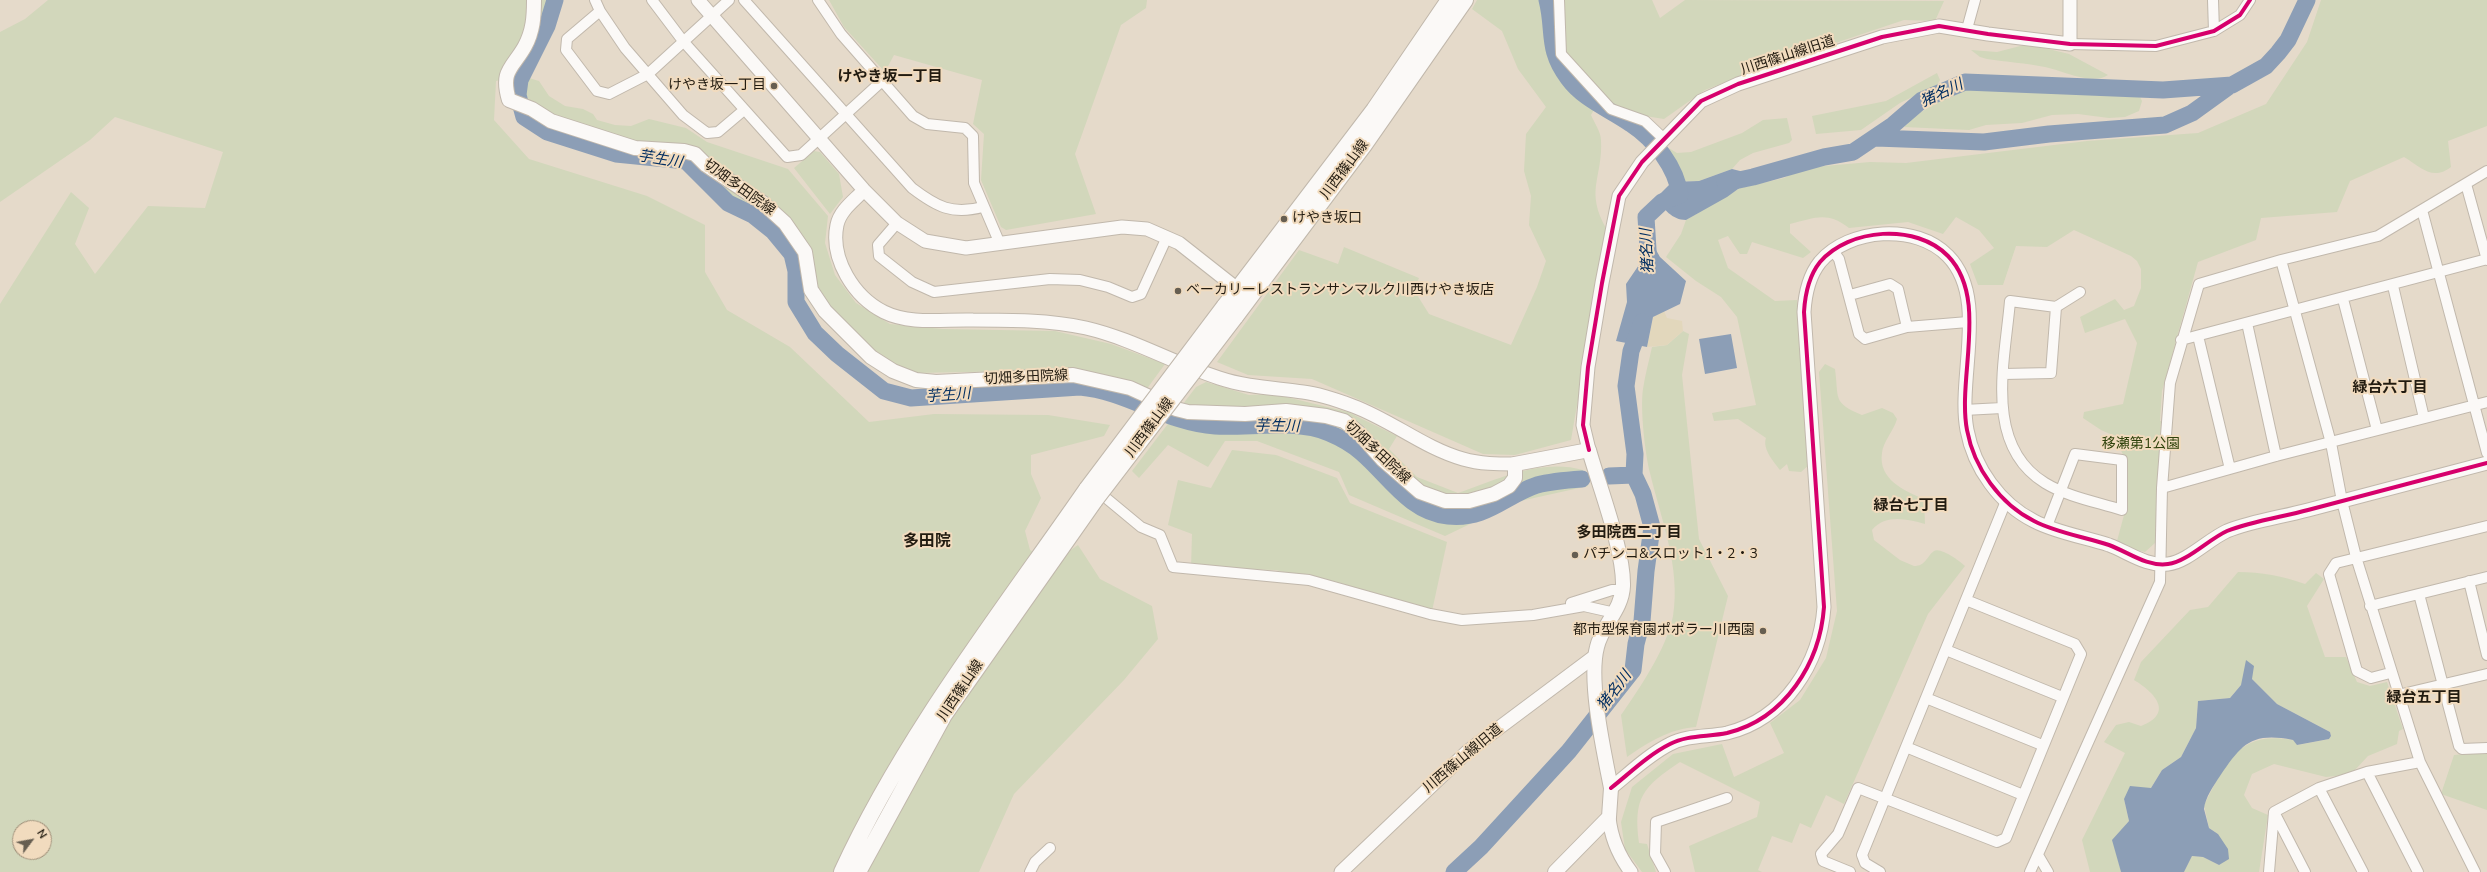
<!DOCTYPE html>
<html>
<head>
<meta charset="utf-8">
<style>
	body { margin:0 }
	#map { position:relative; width:2487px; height:872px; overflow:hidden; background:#e5daca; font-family:"Nunito Sans",sans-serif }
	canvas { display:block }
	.north { position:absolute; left:12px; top:820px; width:40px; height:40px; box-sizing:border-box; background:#f1dbbe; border:1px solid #9e8e78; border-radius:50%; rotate:58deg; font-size:11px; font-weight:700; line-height:16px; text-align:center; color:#221b10 }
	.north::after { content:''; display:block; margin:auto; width:14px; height:18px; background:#665e51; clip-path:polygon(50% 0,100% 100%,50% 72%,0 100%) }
</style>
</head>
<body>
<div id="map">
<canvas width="2487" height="872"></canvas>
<div class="north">N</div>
</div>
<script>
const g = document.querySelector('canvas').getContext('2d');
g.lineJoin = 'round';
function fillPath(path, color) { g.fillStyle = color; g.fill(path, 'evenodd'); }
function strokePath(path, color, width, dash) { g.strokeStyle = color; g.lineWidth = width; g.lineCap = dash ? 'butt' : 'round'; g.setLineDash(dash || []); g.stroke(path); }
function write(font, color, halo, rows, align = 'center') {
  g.font = font + ' "Nunito Sans","Noto Sans JP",sans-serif'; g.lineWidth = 4; g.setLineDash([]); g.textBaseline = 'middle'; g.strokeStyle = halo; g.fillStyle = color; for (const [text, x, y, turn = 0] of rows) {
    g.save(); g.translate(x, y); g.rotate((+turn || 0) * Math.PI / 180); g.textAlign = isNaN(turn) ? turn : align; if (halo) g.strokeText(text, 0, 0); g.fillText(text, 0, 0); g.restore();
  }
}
fillPath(new Path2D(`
	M48,0H553L542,25L546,42L519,75L539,81L549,96L565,106L583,109L593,114L597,120L615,125L631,126L649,119L686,128L707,142L788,169L828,216L825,243L835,275L856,303L890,324L943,329L1055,331L1111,344L1165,364L1146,390L1125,379L1070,370L916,373L886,361L847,327L816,291L808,252L797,228L782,213L761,214L715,187L693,160L621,141L569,124L530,101L521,88L508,78L496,81L494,120L529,159L647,196L705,225V272L727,310L790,347L869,422L934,414L1048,415L1110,425L1104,436L1031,455V474L1041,498L1025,531L1030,550L1052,563L1078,545L1100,579L1152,606L1158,639L1124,680L1014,794L979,872H0V304L71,192L89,208L75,244L95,274L148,206L205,208L223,152L115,117L90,140L0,202V32L25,19ZM20,828H44V852H20Z
	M829,0H1147L1146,8L1121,25L1075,154L1096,214L1006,230L1001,227L981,180L984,134L973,124L982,80L894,55L885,72L844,27Z
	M1477,0H1652L1660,18L1685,0L1944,1L1935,21L1904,20L1770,65L1705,90L1664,119L1595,108L1591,115C1594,122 1601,132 1601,140C1603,179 1584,190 1607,230L1571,440L1515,455L1483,454L1312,379L1248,375L1217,362L1299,250L1338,264L1344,247L1419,278L1414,290L1429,314L1511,345L1537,287L1546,261L1529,225L1531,196L1524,171L1526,134L1546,107L1518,69L1502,31L1472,9Z
	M2321,0H2487V126L2448,141L2451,167C2433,181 2422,168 2404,157L2350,181L2337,212L2261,218L2256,240L2198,262L2162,391L2160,421H2161L2155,543L2145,552L2131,549L2117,541L2124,515V456L2115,440L2117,437L2101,430L2083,418L2084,412L2123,404L2137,343L2125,319L2085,333L2080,317L2115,299L2124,310L2134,306L2141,288V269L2137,261L2131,256L2074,230L2047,247L2016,246L2003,285H1978L1970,264L1994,248L1979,230L1956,217L1943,234L1908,222L1849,228C1827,211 1815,218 1790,224V233L1811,252L1803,258L1752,242L1747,254H1740L1728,236L1718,240L1728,268L1775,301L1797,300L1809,465L1801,472L1789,471L1787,464L1780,470C1774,462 1762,449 1766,438L1738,419L1714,421L1712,413L1756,405L1737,317L1721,297L1696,281L1666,257L1681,234L1686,220L1740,188L1784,178L1799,170L1813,167L1870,162L1906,163L2087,141L2198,133L2266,104L2307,42Z
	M2028,44L2069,54L2108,75C2092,86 2061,70 2045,67C2026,63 2006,62 1987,59L1980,57L1971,50L1997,52Z
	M1937,73L1940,80L1937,85L1900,103L1861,130L1816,134L1812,116L1886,101Z
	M1962,87L2126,92L2140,97L2142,101L2139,111L2125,117L2109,118L2078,114L2052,115L2022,123L1986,125L1969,130L1904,127L1918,114Z
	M1787,118L1792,140L1789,143L1753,153L1740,160L1732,169L1699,181L1672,182L1659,160L1664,148L1667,147L1677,153L1691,152L1742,133L1763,120Z
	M814,151L820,152L839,174L843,197L830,214L794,168Z
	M1683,331L1689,334L1682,375L1699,539L1728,596L1696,727C1669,729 1649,742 1627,757L1621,715C1639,689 1667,648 1673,616C1681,568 1661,519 1650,473C1645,453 1640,409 1643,389C1645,375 1649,361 1652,347L1667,345Z
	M1825,364L1835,369C1839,398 1832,403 1862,415L1882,408L1893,413L1897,419C1894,430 1883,442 1882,453C1878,479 1904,491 1924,499L1925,524C1906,519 1886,514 1872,530L1874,540L1900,560L1914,566C1926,566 1926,557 1934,551C1941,547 1961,562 1965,566L1928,614L1844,804L1826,795L1811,828L1800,823L1792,843L1772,836L1758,870L1762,872H1695L1689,846L1757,817L1760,802L1680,762C1643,787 1633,797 1639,843L1647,844L1656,872H1642L1625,849L1621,822L1632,787L1673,754L1722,744L1734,777L1784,753L1770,723L1800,700L1826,658L1837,611L1819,372Z
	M1206,382L1249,395L1274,394L1348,412L1397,436L1389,449L1417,477L1458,493C1498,479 1541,458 1583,470L1588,486L1516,502L1445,536L1349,495L1339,472L1257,441H1225L1208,467L1168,445L1139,478L1132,471L1196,387Z
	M1232,450L1276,455L1337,478L1350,503L1447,542L1432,611L1276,570L1191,568L1192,534L1168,525L1178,480L1211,488Z
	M2238,572C2261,572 2283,576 2305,584L2316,573L2324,579L2307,606L2325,657H2346L2357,682L2370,686L2387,682L2403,729L2399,731L2397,744L2368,756L2354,771L2345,775L2326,777L2274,764L2252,774L2244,795L2252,808L2268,815L2259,872H2184L2192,856L2203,857L2219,865L2218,834L2209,828L2204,805C2226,763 2238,730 2293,740L2298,745L2329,739L2331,736L2330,732L2277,704L2252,679L2241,685L2230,698L2198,701L2196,728L2181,757L2162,770L2151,788L2124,799L2129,821L2113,840L2121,872H2090L2082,840L2125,753L2104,742L2116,725L2129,722L2141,726C2175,713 2154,692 2134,680L2141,662L2190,610L2208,607Z
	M2487,752V810L2441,794L2454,755Z`), '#d2d7bb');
fillPath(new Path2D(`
	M1664,311L1667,318L1682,321L1683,331L1667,345L1647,347L1653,317Z`), '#e2d7bc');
fillPath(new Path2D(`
	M1732,169L1748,173L1745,184L1727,197L1686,220C1672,220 1664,209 1656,198L1672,182L1699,181Z
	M1652,243L1660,257L1686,281L1680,304L1653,317L1647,347L1616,341L1627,302L1626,284L1643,259L1638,245Z
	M1731,334L1737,368L1705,374L1699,339Z
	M2246,660L2254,666L2252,679L2277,704L2330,732L2331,736L2329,739L2297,745L2293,740C2251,732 2242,744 2220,776C2214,785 2205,798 2204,809L2209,828L2218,834L2228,849L2229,859L2219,865L2203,857L2192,856L2184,872H2121L2112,840L2129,821L2124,799L2130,786L2151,788L2162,770L2181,757L2196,728L2198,701L2230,698L2241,685Z`), '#8c9eb6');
strokePath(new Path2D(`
	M555,0L547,26L520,80L518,95L524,117L547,132L616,154L686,161L728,203L753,215L773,231L792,254L796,271V302L815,333L837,354L884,391L911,398L1080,387C1127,391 1167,423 1215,426C1250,428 1297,419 1329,433C1341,438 1352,444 1362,453C1389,476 1409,512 1448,516C1487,520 1504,496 1537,485C1552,481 1567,480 1582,479
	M1547,0C1555,31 1546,49 1568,78C1584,100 1610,109 1631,124C1655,140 1676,167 1680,195
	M1876,138L1984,142L2049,134L2165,125L2192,113L2228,87
	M1725,183L1753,177L1824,157L1853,152L1893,125L1922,100L1965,82L2163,90L2232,85L2266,66L2278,53L2288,40L2307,0
	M1649,266L1646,217L1662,202L1680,195
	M1609,476L1634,475
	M1454,872L1481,847L1569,751L1633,670L1636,644L1642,621L1646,571L1652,527L1643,494L1634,475L1635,454L1626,386L1631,351L1642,322`), '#8c9eb6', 17);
const minor = new Path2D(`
	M595,0L600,11L625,48L683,115L707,133L718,132L744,110
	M652,0L683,41L787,157L801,155L882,81
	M744,0L912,188C937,207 952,215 983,207
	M818,0L841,34L913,116L927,124L965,128L973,136L974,183L1000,244
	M1559,0L1561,54L1611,109L1645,121L1664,139
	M2213,0L2214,31
	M600,11L567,39L566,50L597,91L609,94L648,74L729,0
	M1967,29L1975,0
	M2070,44L2156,46L2214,31L2240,15L2250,0
	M2466,184L2487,260
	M2422,210L2487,453
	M897,223L878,245L879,256L912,282L934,292L1050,279L1080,280L1108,287L1132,297L1141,294L1167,237
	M1833,251L1839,259L1859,334L1865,339L1907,327L1968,322
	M2281,260L2378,236L2487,171
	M2393,286L2424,418
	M1850,295L1890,284L1898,289L1907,327
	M2343,299L2377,430
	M2247,323L2276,456
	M2198,336L2230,469
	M2181,340L2487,259
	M2004,374L2051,373L2056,307
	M1964,410L2002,408
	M2162,488L2276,456L2487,402
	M1100,493L1141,527L1160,535L1173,567L1309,580L1430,614L1462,620L1533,615L1584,606L1615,613
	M2047,526L2075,454L2122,460V510C2097,502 2068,497 2045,483C1983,445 2005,361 2010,301L2056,307L2080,292
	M2469,581L2487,655
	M2419,594L2459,746L2462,749L2487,748
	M1571,603L1612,590H1622
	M2370,606L2487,577
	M1946,650L2062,697
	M2390,673L2371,678L2357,671L2329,574L2336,563L2487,526
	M2398,695L2487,674
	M1926,698L2042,745
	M1906,747L2023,795
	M2420,762L2475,872
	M2367,772L2418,872
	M2319,788L2363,872
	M2274,812L2305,872
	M2038,855L2048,872
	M1030,872L1035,862L1050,848
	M1665,872L1655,854L1656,822L1727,798
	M1850,872L1823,861L1821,854L1838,834L1858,788L1997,842L2006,838L2081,654L2075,644L1966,600
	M1880,872L1865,863L1862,855L2006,501
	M2030,872L2160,582L2162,488L2170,383L2199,284L2281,260L2331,443L2342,501L2356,557L2420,762L2367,772L2319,788L2274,812L2269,872`);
const tertiary = new Path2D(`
	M698,0L864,190L897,223L925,241L966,248L1122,227L1147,229L1179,243L1245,295
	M864,190C855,200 840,210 837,225C830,259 854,297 884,312C910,325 944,319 973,320C1009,320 1050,320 1086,328C1133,339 1173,363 1219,378C1246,387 1274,388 1303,392C1320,394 1337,400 1353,406C1391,420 1424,448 1463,459C1480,464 1498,464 1515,464
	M1589,450L1583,425L1588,367L1602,283L1619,196L1642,162L1701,101L1738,84L1882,37L1939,26L1988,34L2070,44V0
	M1611,788C1630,773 1648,755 1670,744C1687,735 1708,737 1727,733C1785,719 1820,663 1824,607L1804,312C1805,295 1808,277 1820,262C1849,228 1916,223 1948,256C1989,298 1957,377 1967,430C1974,468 2000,504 2034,521C2057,533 2085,537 2109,545C2128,552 2147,567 2168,564C2187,562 2209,539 2227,531C2252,521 2282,517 2308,510C2367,494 2427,479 2487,463
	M1609,817C1611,838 1619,856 1631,872
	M1341,872L1468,751L1595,656`);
const secondary = new Path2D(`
	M534,0C534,17 533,31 525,46C513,68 500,70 509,100L532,109L551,121L635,148L684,151L695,154L706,165L763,203L785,223L805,252L811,290L825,311L871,357L893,371L916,380L936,382L1073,375L1130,388L1176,409L1188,412L1245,414L1286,411L1326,416L1344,421L1358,432L1383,460L1420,492L1445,501H1469L1494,494L1509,486L1515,478V464L1589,450C1599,486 1624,550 1623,586C1622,610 1602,625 1597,647C1588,681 1604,752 1611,788L1609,817L1555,872`);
const primary = new Path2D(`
	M1224,307L1374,110L1449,0
	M1235,317L1364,145L1465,0
	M842,872C905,735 1001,613 1087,489
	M858,872L944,715L1095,500`);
strokePath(minor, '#c1b8ac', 12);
strokePath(tertiary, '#c1b8ac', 15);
strokePath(secondary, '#c1b8ac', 16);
strokePath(primary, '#c1b8ac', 18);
strokePath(minor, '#fbf9f7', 10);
strokePath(tertiary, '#fbf9f7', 13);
strokePath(secondary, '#fbf9f7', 14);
strokePath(primary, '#fbf9f7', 16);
const primaryBridge = new Path2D(`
	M1087,489L1224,307
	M1095,500L1235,317`);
strokePath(primaryBridge, '#c1b8ac', 18, []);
strokePath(primaryBridge, '#fbf9f7', 16);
strokePath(new Path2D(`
	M1589,450L1583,425L1588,367L1602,283L1619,196L1642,162L1701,101L1738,84L1882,37L1939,26L1988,34L2070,44L2156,46L2214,31L2240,15L2250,0
	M1611,788C1630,773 1648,755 1670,744C1687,735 1708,737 1727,733C1785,719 1820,663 1824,607L1804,312C1805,295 1808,277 1820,262C1849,228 1916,223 1948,256C1989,298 1957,377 1967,430C1974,468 2000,504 2034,521C2057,533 2085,537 2109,545C2128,552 2147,567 2168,564C2187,562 2209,539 2227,531C2252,521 2282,517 2308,510C2367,494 2427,479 2487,463`), '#d6006c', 4);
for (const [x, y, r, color] of [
	[774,86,4,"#665e51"],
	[1284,219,4,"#665e51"],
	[1178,291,4,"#665e51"],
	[1575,555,4,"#665e51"],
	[1763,631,4,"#665e51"]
]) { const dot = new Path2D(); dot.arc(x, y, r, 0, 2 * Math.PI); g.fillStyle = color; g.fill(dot); strokePath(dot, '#f1dbbe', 1.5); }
write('14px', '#221b10', '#f1dbbe', [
	["川西篠山線旧道",1788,56,-18],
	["川西篠山線",1345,170,-53],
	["切畑多田院線",739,188,36],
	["切畑多田院線",1026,378,-3],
	["川西篠山線",1150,428,-53],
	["切畑多田院線",1377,453,43],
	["川西篠山線",961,691,-56],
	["川西篠山線旧道",1463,759,-40]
]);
write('14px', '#221b10', '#f1dbbe', [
	["けやき坂一丁目",766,86,"right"],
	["けやき坂口",1292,219],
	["ベーカリーレストランサンマルク川西けやき坂店",1186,291],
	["パチンコ&スロット1・2・3",1583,555],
	["都市型保育園ポポラー川西園",1755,631,"right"]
], 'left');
write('14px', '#30430c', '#f1dbbe', [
	["移瀬第1公園",2141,445]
]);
write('bold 15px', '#221b10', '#f1dbbe', [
	["けやき坂一丁目",890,77],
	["緑台六丁目",2390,388],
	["緑台七丁目",1911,506],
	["多田院西二丁目",1629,533],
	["緑台五丁目",2424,698]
]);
write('italic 15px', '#022e61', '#f1dbbe', [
	["猪名川",1942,94,-25],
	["芋生川",660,160,9],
	["猪名川",1648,251,-93],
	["芋生川",948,396,-4],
	["芋生川",1277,427,1],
	["猪名川",1615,691,-53]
]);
write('bold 16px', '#221b10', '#f1dbbe', [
	["多田院",927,542]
]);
</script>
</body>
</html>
